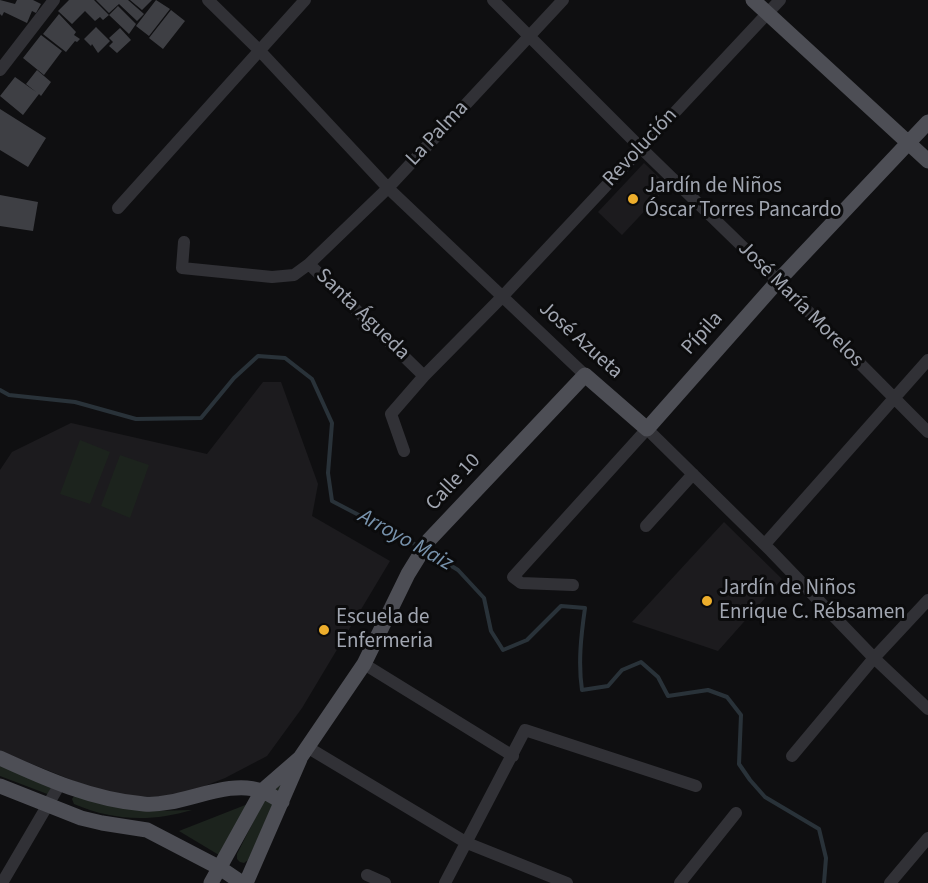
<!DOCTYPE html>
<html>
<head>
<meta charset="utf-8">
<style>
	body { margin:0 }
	canvas { display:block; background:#0f0f11 }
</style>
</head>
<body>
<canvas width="928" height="883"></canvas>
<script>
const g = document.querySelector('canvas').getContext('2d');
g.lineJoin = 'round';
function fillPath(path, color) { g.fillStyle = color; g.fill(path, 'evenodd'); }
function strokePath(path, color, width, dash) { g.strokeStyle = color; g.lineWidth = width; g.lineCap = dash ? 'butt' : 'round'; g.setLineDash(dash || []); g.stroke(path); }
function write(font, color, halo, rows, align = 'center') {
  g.font = font + ' "Source Sans 3",sans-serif'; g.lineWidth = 6; g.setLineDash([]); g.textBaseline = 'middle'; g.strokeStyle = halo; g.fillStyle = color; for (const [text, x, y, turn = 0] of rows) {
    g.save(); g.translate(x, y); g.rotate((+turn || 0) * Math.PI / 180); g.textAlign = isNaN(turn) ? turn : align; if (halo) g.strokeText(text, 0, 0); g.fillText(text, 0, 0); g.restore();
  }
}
fillPath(new Path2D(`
	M644,163L668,186L622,235L598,212Z
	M263,382H281L318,484L312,516L390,561L302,708L267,756L225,778L192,791L168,796H135L112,793L84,785L0,751V470L12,452L71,423L207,454Z
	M724,522L782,579L718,651L632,622Z`), '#1c1b1e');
fillPath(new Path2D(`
	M80,440L110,452L90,504L60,494Z
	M120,455L149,465L130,518L101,506Z
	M0,764L53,788L50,795L0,776Z
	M282,784L248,860L244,863L240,862L237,859V854L272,785Z
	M75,795L152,811L192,810C151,822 114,821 74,804L72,799Z
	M253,802L224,858L179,831Z`), '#1c231d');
strokePath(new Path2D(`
	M0,390L9,395L75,402L136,419L201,418L234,378L258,356L285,358L312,379L332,423L328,473L332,501L420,547
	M427,551L458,570L484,598L491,631L503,650L527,640L561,606L585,608C581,636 578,663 582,690L608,686L622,670L641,662L658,677L668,696L708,690L727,697L741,715L739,764L750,780L765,797L819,829L826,858L824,883`), '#293239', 4);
fillPath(new Path2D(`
	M0,0L15,4L17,0H33L41,4L36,13L32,11L27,23L4,12L2,16L0,14Z
	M69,0H94L109,15L103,20L100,17L95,21L85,11L72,24L58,11Z
	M96,0H128L144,14L137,21L119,4L109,13Z
	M130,0H152L142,10Z
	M156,0L170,9L149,36L136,26Z
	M118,6L136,24L129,34L109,15Z
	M171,10L185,21L163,49L149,38Z
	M59,14L76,32L74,35L80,39L77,42L75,41L66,52L43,34Z
	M96,27L110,41L98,53L92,44L91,46L84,39Z
	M120,28L131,40L117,53L109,46L113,42L109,38Z
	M41,35L62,51L44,75L23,58Z
	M37,70L51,82L41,96L39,94L23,115L0,96L15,77L36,92L26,84Z
	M0,109L46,138L28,167L0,150Z
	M0,195L38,202L33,231L0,226Z`), '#3e3f44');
strokePath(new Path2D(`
	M208,0L259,50L388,188L585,375
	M493,0L641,148L778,281L928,432
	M0,70L54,0
	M118,208L305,0
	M184,242L182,268L272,277L294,275L309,264L388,188L563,0
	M309,264L424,376
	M404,451L391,414L424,376L502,297L780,0
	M646,526L693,474
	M765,544L928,360
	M573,585L521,583L513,577L647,429L771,551L874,658L928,709
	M364,664L513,756
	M307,747L467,843L567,883
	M792,756L874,658L928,600
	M367,875L385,883
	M2,883L60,784
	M445,883L525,730L696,786
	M680,883L736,813
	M890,883L928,838`), '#313136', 12);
strokePath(new Path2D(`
	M753,0L928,161
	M0,758C46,779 93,800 144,804C182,807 226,778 262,791C269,793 276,799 282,802
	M0,786L81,818L102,823L147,830L220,868L242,883
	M211,883L262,791L300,758L364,664L408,574L429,540L585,375L647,429L778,281L928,122
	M246,883L300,759`), '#4d4e55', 15);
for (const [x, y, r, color] of [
	[633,199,6,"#edae2c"],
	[707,601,6,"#edae2c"],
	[324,630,6,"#edae2c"]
]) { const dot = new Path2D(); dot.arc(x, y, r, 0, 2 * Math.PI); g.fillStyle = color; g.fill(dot); strokePath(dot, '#0b0b0c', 2); }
write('21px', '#a1a6b1', '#0b0b0c', [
	["La Palma",438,134,-47],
	["Revolución",641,148,-47],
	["José María Morelos",800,305,45],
	["Santa Águeda",362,315,44],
	["Pípila",703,334,-48],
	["José Azueta",580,341,42],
	["Calle 10",454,483,-47]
]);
write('21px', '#a1a6b1', '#0b0b0c', [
	["Jardín de Niños",645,187],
	["Óscar Torres Pancardo",645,211],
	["Jardín de Niños",719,589],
	["Enrique C. Rébsamen",719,613],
	["Escuela de",336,618],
	["Enfermeria",336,642]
], 'left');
write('italic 22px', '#7893ad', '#0b0b0c', [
	["Arroyo Maiz",405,541,29]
]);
</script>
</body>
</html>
